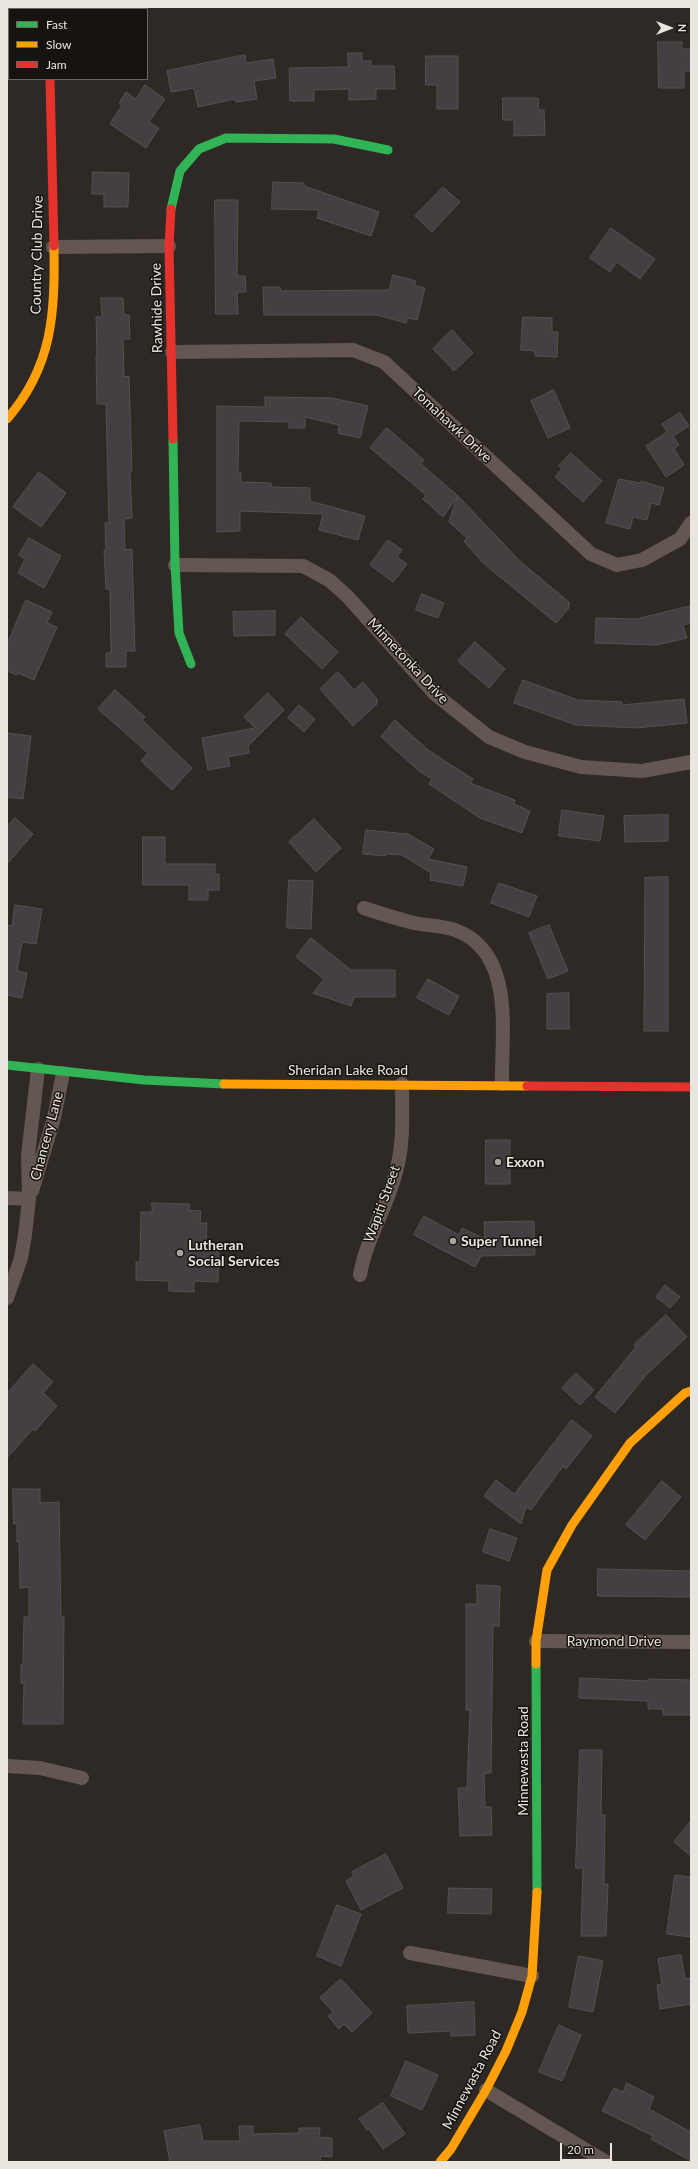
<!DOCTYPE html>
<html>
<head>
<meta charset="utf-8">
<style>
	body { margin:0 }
	#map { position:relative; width:698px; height:2169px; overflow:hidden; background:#2e2924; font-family:Lato,sans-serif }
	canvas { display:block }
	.frame { position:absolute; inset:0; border:8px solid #ebe5df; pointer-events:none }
	.legend { position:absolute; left:8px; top:8px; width:140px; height:72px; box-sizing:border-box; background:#17130f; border:1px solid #6c6762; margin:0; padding:5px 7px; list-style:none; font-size:12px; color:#ebe5df }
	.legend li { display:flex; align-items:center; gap:8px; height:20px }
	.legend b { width:20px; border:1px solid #6c6762 }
	.north { position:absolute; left:650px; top:8px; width:40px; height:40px; -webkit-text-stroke:3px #17130f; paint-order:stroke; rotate:90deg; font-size:11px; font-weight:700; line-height:16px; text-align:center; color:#ebe5df }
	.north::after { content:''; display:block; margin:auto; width:14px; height:18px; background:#ebe5df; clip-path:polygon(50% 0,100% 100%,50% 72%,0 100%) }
	.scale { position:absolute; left:560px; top:2143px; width:52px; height:18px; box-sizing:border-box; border:2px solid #ebe5df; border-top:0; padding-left:5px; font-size:12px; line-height:14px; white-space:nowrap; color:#ebe5df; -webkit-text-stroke:3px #17130f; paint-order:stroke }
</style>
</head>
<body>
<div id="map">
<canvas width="698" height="2169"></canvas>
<div class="frame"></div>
<ul class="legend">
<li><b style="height:5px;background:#30b455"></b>Fast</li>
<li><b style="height:5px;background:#ff9f0a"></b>Slow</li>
<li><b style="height:5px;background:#e5322d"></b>Jam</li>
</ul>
<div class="north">N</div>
<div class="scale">20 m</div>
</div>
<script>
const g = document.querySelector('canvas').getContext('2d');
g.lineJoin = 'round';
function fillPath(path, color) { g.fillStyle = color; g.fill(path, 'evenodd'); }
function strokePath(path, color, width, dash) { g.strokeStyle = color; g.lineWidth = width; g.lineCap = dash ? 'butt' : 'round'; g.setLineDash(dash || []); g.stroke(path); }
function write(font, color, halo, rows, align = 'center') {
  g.font = font + ' Lato,sans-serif'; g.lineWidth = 3; g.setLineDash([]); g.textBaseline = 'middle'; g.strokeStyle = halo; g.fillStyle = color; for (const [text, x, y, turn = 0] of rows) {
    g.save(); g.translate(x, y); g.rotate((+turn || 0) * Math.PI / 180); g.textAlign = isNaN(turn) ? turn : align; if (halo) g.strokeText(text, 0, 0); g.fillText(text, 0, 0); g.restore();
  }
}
const building = new Path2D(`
	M658,42H682V49H691V71H684V88H659Z
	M348,53H362V61H371V66H394L395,89H376V99L349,100V89L314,90V101H290L289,68L348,67Z
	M245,55L246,63L273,59L276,78L254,81L257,99L236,102L235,99L198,107L194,88L171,92L167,71Z
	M426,56H458V109H437V85H426Z
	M145,85L165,99L149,122L159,128L146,148L110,124L122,105L119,103L126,92L136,99Z
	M503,98H538L539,110H544L545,135L514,136V120H503Z
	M93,172L129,173L128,207H104V194H92Z
	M273,182L304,183V186L379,212L371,236L317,218L319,210L272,209Z
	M443,187L460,202L432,232L415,216Z
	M215,200H238L237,276H245L246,292H237L238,314H216Z
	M611,228L655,259L640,279L617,262L610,272L590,258Z
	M393,275L416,281L414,285L425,288L417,320L408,318L406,323L377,315H264L263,287H280L281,291L389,290Z
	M101,298H123L124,315H129L130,339H123L124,377L129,376L132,471H130L132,518L124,519L125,550L132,549L135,651H126V667H106V653H111L110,589H106L104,550H106L105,523H109L106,404H97L96,356H97L96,317H102Z
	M523,317L552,318V332H558L557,357L535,356V351L521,350Z
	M452,330L473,353L454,371L433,349Z
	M554,390L570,428L548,438L531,401Z
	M265,397L332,398L368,406L360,438L338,433L339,425L305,417V428H289V422L239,421L238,473H241V482L271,483V487L310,488V501L365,516L358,540L319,530L323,514L240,511V531L217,532V406L265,407Z
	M680,413L689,426L673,436L679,445L674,449L684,465L666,477L646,446L667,432L662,424Z
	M387,428L424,460L421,464L458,496L443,517L423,499L426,495L370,448Z
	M571,453L602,481L583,502L555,477L562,469L559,466Z
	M39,472L66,493L41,527L13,507Z
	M619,479L641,483V481L664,488L659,505L651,503L647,520L633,517L630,529L606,523Z
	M458,496L521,562L569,602V608L556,623L483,563L464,541L467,538L449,522Z
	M29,538L61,556L44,588L18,573L25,559L19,555Z
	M388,540L402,550L397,557L407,564L393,582L370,565Z
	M422,594L444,603L438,618L416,610Z
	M26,600L52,612L47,623L57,627L34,680L18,673L17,675L7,671V645Z
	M691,606V623L683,625L687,638L657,645L595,643L596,618L636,619Z
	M275,611V635L234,636L233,612Z
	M301,617L338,652L322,669L285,634Z
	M475,642L505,669L489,688L458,661Z
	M338,672L354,690L363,682L377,699V704L353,726L320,689Z
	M523,680L578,700L622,702V705L684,699L687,723L636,728L576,725L514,703Z
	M115,690L145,717L142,720L192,768L172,790L141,761L148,753L98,709Z
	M268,693L284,710L248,746L249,753L228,757L230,766L208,770L202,738L255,728L244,717Z
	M299,705L315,719L304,732L288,718Z
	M395,720L428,750L473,779L470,783L515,800L514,804L530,811L522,833L480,818L429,784L432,779L419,771L381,737Z
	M7,733L31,736L23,799L7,797Z
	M562,810L604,816L600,841L559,836Z
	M668,815V841L625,842L624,816Z
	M15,818L33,834L7,864V827Z
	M314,819L341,848L316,872L289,842Z
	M366,830L408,834L434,849L428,859L467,867L463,886L430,880L431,873L402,855L386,854L385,856L363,854Z
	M143,837H165V864H215V874H219V890H208V900H189V885H143Z
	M668,877V1031H644L645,878Z
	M289,880L313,881L311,929L287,928Z
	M499,883L537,896L529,917L491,903Z
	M15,905L42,909L36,944L22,942L17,971L27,973L22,998L7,995V925L12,926Z
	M549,925L568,971L548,979L529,933Z
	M311,938L351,970H395V997H354L351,1006L313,993L324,979L296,957Z
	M428,979L459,996L449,1015L417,998Z
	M569,993V1029H547V994Z
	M486,1140H510V1184H486Z
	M152,1203L190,1204L189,1210L201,1211L200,1223H207L206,1244H219L218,1282L194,1281V1292L169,1291V1281L136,1280V1262H140L141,1212H152Z
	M424,1216L459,1235L462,1228L485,1239L484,1222L534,1221L535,1255L481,1256L475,1267L414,1235Z
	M665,1285L680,1297L670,1308L656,1297Z
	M666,1315L687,1337L647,1374L615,1413L595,1397L636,1347L634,1345Z
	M33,1364L53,1382L43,1393L57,1406L35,1431L33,1429L7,1458V1394Z
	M576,1373L594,1390L580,1405L562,1388Z
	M572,1420L592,1436L566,1469L563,1466L531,1510L526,1507L521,1524L484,1496L496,1480L514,1494Z
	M662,1481L681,1497L645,1540L626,1525Z
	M13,1489H40V1503L59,1502L61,1617H64L63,1724H23L24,1683H21V1664H23L24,1617H29V1587L20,1588L19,1542H17V1524H14Z
	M490,1529L517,1538L509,1561L483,1552Z
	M598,1569L691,1571V1597L598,1596Z
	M477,1585L500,1586L499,1626H493L491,1773H484L485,1807H491L492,1835L460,1836L458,1788H467L470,1710H466V1604H477Z
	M580,1678L648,1681V1679L691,1680V1715H663V1709H648V1701L579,1698Z
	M580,1750H602L601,1815H605L604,1884H608L606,1936H581L583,1868H576Z
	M691,1821V1856L674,1842Z
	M386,1854L403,1888L361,1910L346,1881L354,1876L352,1872Z
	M675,1875L691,1877V1937L667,1934Z
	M449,1888L492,1889L491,1914L448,1913Z
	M337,1905L361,1914L341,1966L317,1956Z
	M681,1955L685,1979L691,1978V2004L660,2009L657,1985L662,1984L658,1959Z
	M579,1956L603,1961L593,2012L569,2007Z
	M341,1979L372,2013L352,2032L344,2024L339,2029L328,2016L333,2012L320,1998Z
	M474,2002L475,2035L451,2036V2031L408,2033L407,2006Z
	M559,2025L581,2035L562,2081L539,2072Z
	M406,2061L438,2075L422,2110L391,2096Z
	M627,2083L654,2097L649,2109L691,2132V2161L651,2139L653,2136L602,2111L614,2088L623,2092Z
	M383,2103L405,2134L383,2149L369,2129L367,2130L359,2119Z
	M200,2125L203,2141H240L239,2126H253V2134L299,2133V2128H320L319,2137L332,2138V2157L321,2156L320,2162H170L164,2131Z`);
fillPath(building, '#453f44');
strokePath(building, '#545150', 1);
strokePath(new Path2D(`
	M53,247L169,246
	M172,352L353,350L384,362L591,554L617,565L642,560L680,539L691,523
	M175,565L303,566L329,580L347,596L435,694L489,737L525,752L581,767L642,771L691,762
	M364,908C379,913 395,918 410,922C425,926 441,925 455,930C516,952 501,1034 502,1084
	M32,1191L54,1118L63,1073
	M7,1198L29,1199
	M360,1275C366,1239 387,1208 396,1172C404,1144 402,1113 402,1084
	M7,1298L21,1258L25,1235L29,1199L28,1155L38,1069
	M536,1641L691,1642
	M7,1766L40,1768L82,1778
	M410,1953L532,1976
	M486,2090L606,2162`), '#645751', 14);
strokePath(new Path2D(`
	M51,7V9
	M171,209L180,171L199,149L226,138L334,139L388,150
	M173,439L175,565L179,633L191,664
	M7,1065L144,1080L224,1084
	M536,1664L537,1892`), '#30b455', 9);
strokePath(new Path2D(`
	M7,419C53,366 55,313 54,246
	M224,1084L527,1086
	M536,1664V1641L547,1570L572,1525L630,1443L685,1393L691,1391
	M440,2162L451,2149L486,2090L506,2051L522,2012L532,1976L537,1892`), '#ff9f0a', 9);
strokePath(new Path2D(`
	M50,79L54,246
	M171,209L169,246L173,439
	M527,1086L691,1087`), '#e5322d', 9);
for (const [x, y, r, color] of [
	[498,1162,4,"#a9a39e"],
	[453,1241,4,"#a9a39e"],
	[180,1253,4,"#a9a39e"]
]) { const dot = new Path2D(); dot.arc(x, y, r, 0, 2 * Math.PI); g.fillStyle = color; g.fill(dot); strokePath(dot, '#17130f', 1.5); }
write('14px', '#ebe5df', '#17130f', [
	["Country Club Drive",37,255,-89],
	["Rawhide Drive",157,308,-91],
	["Tomahawk Drive",452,425,43],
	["Minnetonka Drive",408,661,47],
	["Sheridan Lake Road",348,1070],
	["Chancery Lane",47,1136,-75],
	["Wapiti Street",382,1204,-70],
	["Raymond Drive",614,1641],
	["Minnewasta Road",523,1761,-90],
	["Minnewasta Road",472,2080,-62]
]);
write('bold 14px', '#ebe5df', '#17130f', [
	["Exxon",506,1162],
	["Super Tunnel",461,1241],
	["Lutheran",188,1245],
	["Social Services",188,1261]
], 'left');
</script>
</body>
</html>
